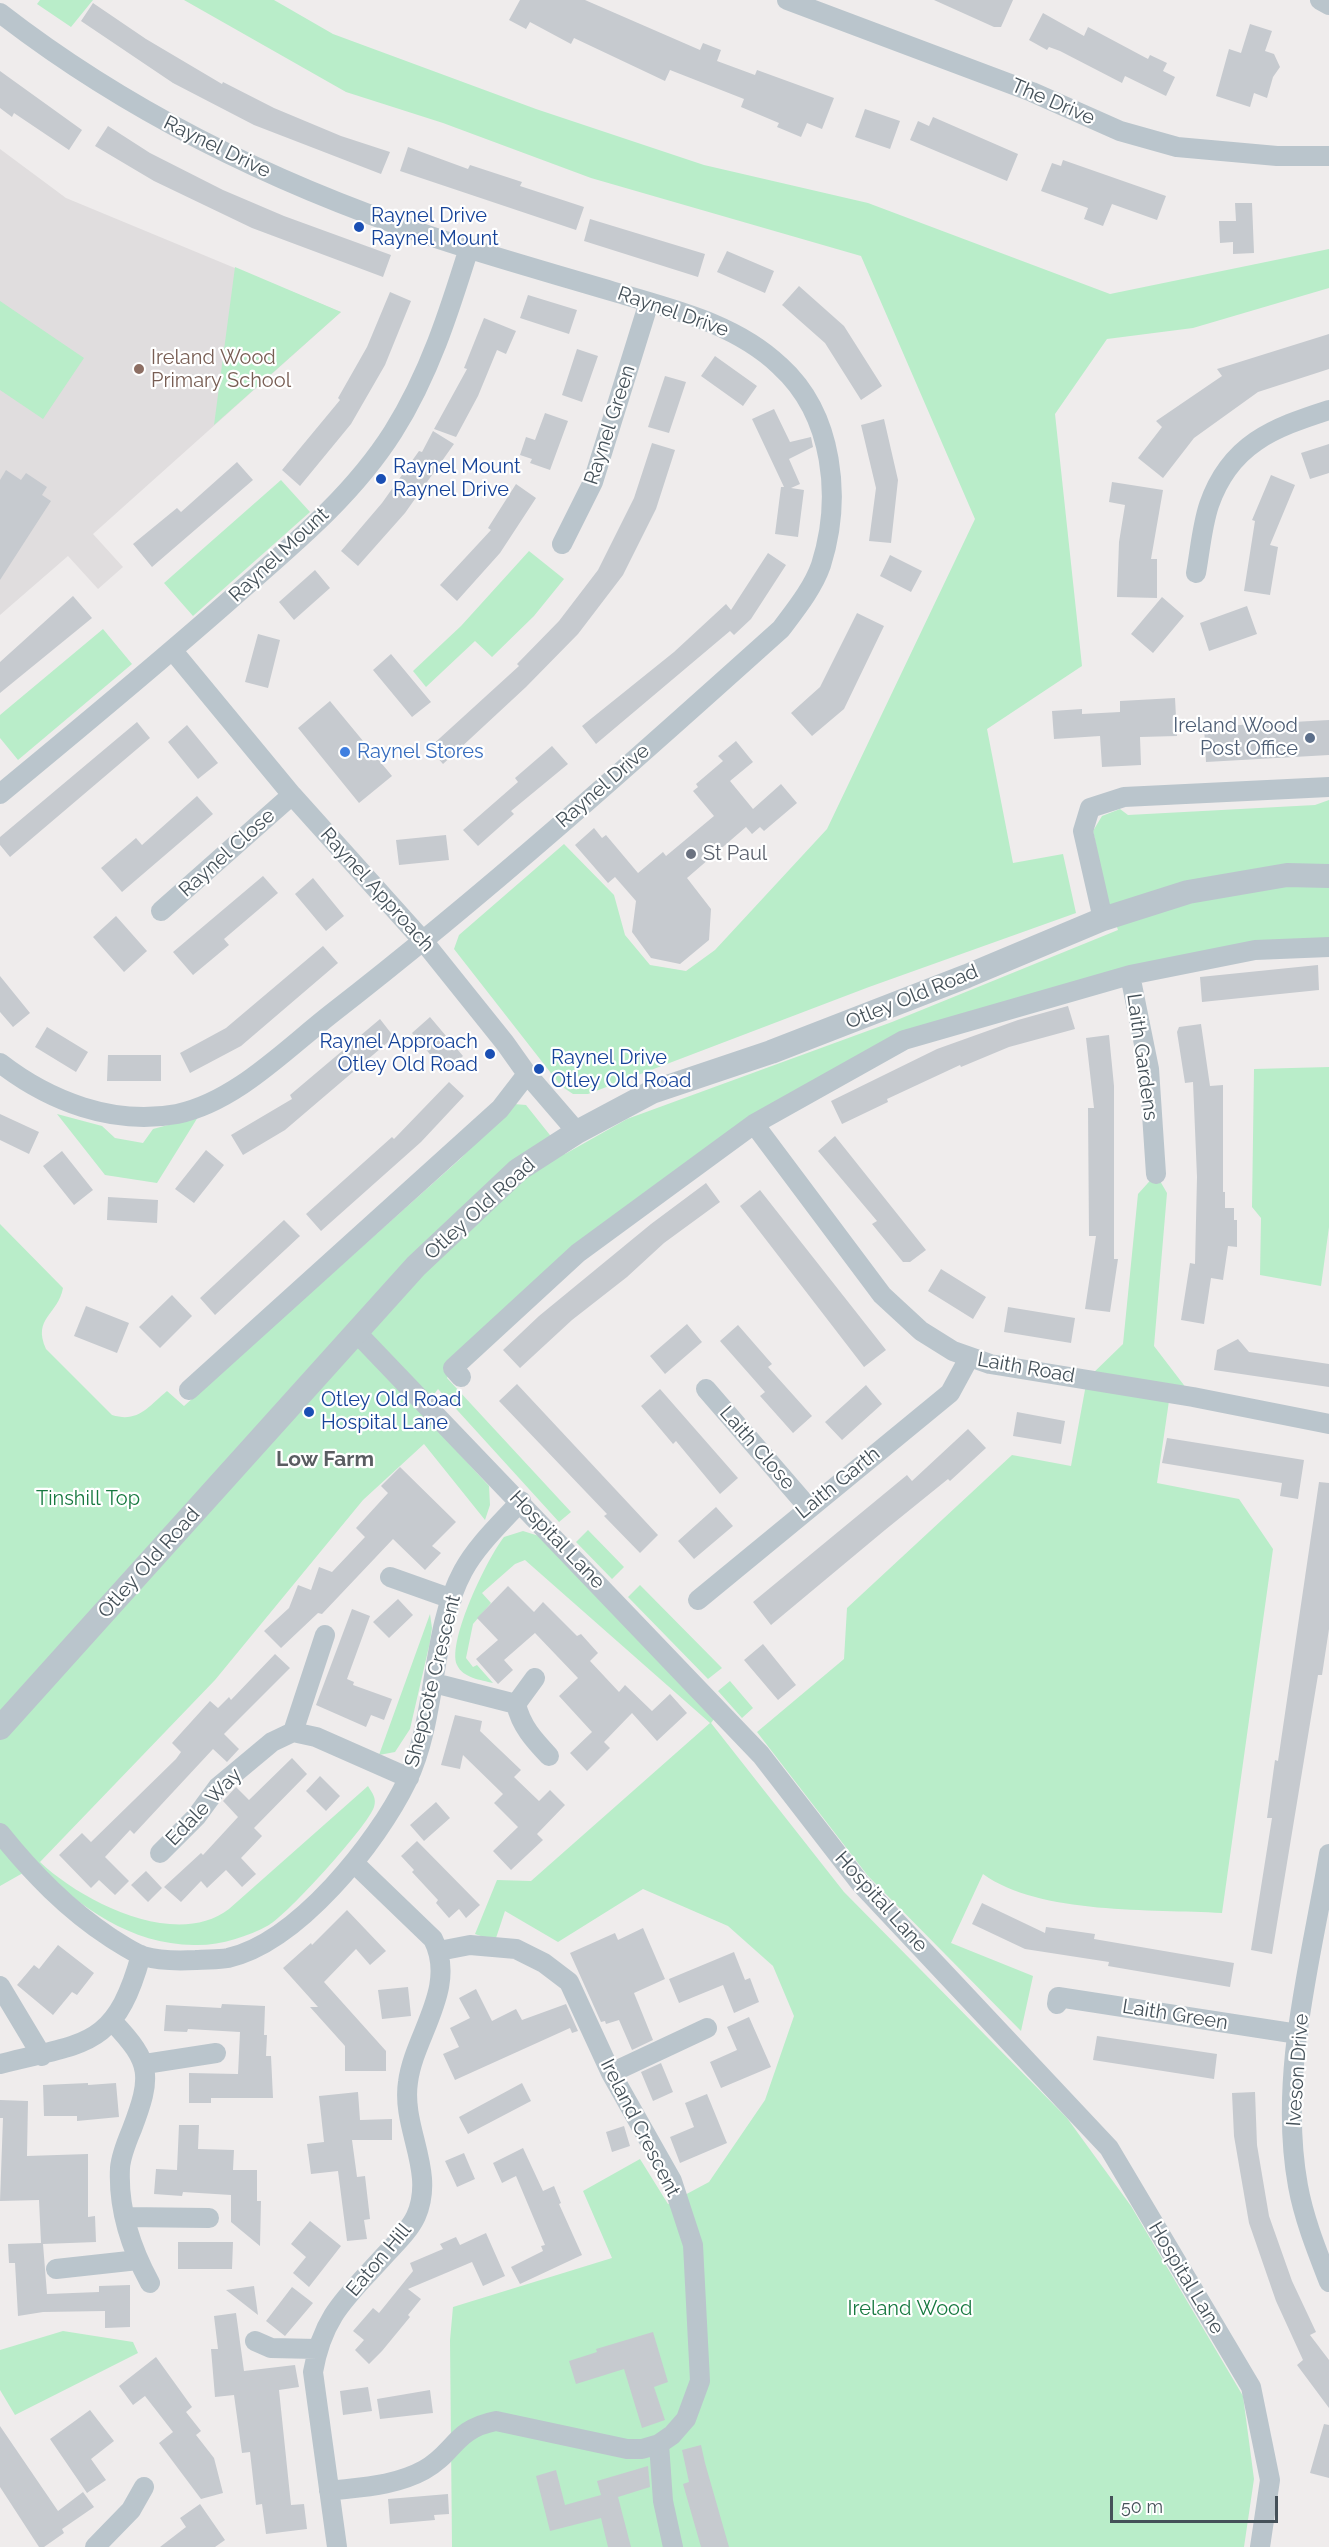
<!DOCTYPE html>
<html>
<head>
<meta charset="utf-8">
<style>
	body { margin:0 }
	#map { position:relative; width:1329px; height:2547px; overflow:hidden; background:#efecec; font-family:Raleway,sans-serif }
	canvas { display:block }
	.scale { position:absolute; left:1110px; top:2496px; width:168px; height:27px; box-sizing:border-box; border:3px solid #455159; border-top:0; padding-left:8px; font-size:18px; line-height:21px; white-space:nowrap; color:#455159; -webkit-text-stroke:4px #fff; paint-order:stroke }
</style>
</head>
<body>
<div id="map">
<canvas width="1329" height="2547"></canvas>
<div class="scale">50 m</div>
</div>
<script>
const g = document.querySelector('canvas').getContext('2d');
g.lineJoin = 'round';
function fillPath(path, color) { g.fillStyle = color; g.fill(path, 'evenodd'); }
function strokePath(path, color, width, dash) { g.strokeStyle = color; g.lineWidth = width; g.lineCap = dash ? 'butt' : 'round'; g.setLineDash(dash || []); g.stroke(path); }
function write(font, color, halo, rows, align = 'center') {
  g.font = font + ' Raleway,sans-serif'; g.lineWidth = 4.5; g.setLineDash([]); g.textBaseline = 'middle'; g.strokeStyle = halo; g.fillStyle = color; for (const [text, x, y, turn = 0] of rows) {
    g.save(); g.translate(x, y); g.rotate((+turn || 0) * Math.PI / 180); g.textAlign = isNaN(turn) ? turn : align; if (halo) g.strokeText(text, 0, 0); g.fillText(text, 0, 0); g.restore();
  }
}
fillPath(new Path2D(`
	M0,149L66,198L341,312L93,534L123,567L98,589L68,556L0,615Z`), '#e0ddde');
fillPath(new Path2D(`
	M40,0H93L71,27L37,4Z
	M184,0H274L333,34L536,109L704,165L868,203L1110,294L1329,249V288L1193,328L1107,339L1055,414L1082,666L987,729L1013,863L1063,854L1076,913L869,987L588,1094H573L561,1086L454,949L459,935L564,844L614,895L625,935L650,965L686,971L715,950L827,829L975,519L861,256L591,178L443,123L346,92Z
	M235,267L341,312L214,425Z
	M0,301L84,358L43,419L0,390Z
	M281,480L310,512L193,616L164,583Z
	M529,551L564,579L534,616L492,657L475,641L426,687L413,671L461,626Z
	M103,629L132,664L18,760L0,738V715Z
	M1329,800V947L1255,950L904,1040L713,1153L453,1368L447,1378L571,1512L559,1522L438,1389L421,1412L489,1486L490,1505L485,1520L424,1444L363,1500L215,1680L40,1862C81,1901 176,1950 229,1909L368,1786C372,1793 377,1798 374,1807C368,1826 287,1915 269,1925C247,1937 219,1946 194,1945C130,1944 81,1908 37,1865L0,1886V1224L63,1288C58,1315 32,1318 46,1349L112,1415C138,1423 148,1407 167,1391L184,1406L459,1160L514,1104L526,1105L565,1154L627,1119L892,1022L1118,930L1107,898L1093,831L1102,816L1120,809L1128,815L1315,805Z
	M1329,1067V1227L1321,1286L1260,1275L1261,1218L1252,1207L1254,1069Z
	M57,1114L102,1126L115,1138L143,1143L153,1129L198,1117L157,1183L105,1175Z
	M1156,1174L1167,1193L1154,1346L1193,1397L1170,1394L1157,1483L1239,1499L1273,1549L1222,1913C1153,1909 1039,1915 983,1874L951,1943L1033,1976L1021,2031L868,1876L757,1732L844,1659L847,1608L1012,1455L1071,1466L1087,1379L1123,1344L1138,1194Z
	M588,1530L624,1567L612,1579L576,1542Z
	M523,1531L539,1536L714,1719L711,1723L844,1892L1067,2118L1131,2206L1243,2396L1254,2479L1244,2547H452L450,2340L453,2307L612,2258L583,2191L640,2159L668,2204L709,2182L765,2100L794,2016L773,1966L728,1926L643,1889L558,1942L505,1911L495,1941L475,1934L497,1880L531,1881L710,1723L525,1560L515,1564L482,1593L491,1603L473,1624L466,1658L473,1667L477,1665L493,1683C481,1680 463,1678 457,1665C447,1641 488,1557 504,1537Z
	M640,1585L722,1668L708,1679L628,1597Z
	M430,1614L432,1628L430,1642L410,1729L395,1752L379,1755Z
	M730,1681L753,1708L742,1718L718,1691Z
	M63,2331L133,2342L138,2353L15,2415L0,2390V2350Z`), '#b9edc9');
fillPath(new Path2D(`
	M520,0H585L700,50L703,43L721,50L717,61L755,75L757,70L834,98L822,129L807,123L801,137L777,127L779,123L741,107L744,99L670,70L665,81L574,38L571,44L530,22L526,29L509,20Z
	M934,0H1013L1001,27H994Z
	M93,3L146,39L222,84L223,82L274,108L341,136L390,152L381,174L254,125L173,83L81,21Z
	M1043,13L1084,36L1088,27L1148,59L1150,55L1167,63L1163,71L1175,77L1166,96L1125,76L1122,83L1060,51L1049,47L1047,50L1029,40Z
	M1250,24L1272,31L1265,51L1274,54L1280,67L1273,77L1267,98L1254,93L1250,107L1216,96L1229,49L1241,53Z
	M0,71L82,130L69,150L14,113L12,117L0,108Z
	M865,109L900,121L890,149L855,137Z
	M933,117L1018,154L1007,181L910,140L918,121L929,126Z
	M108,126L150,153L223,190L284,216L391,255L383,277L252,228L154,181L95,146Z
	M408,147L468,169L470,165L522,182L520,186L584,207L576,230L400,171Z
	M1063,160L1166,196L1157,220L1112,204L1103,226L1084,219L1088,208L1041,191L1052,163L1061,166Z
	M1235,203H1252L1254,253L1233,254V242L1220,243L1219,221H1236Z
	M590,219L705,254L698,277L584,241Z
	M727,251L774,271L765,293L717,272Z
	M799,286L844,326L882,386L861,400L825,343L782,305Z
	M390,292L411,301L385,365L351,424L300,486L282,470L340,400L338,398L367,347Z
	M528,295L577,310L569,334L520,318Z
	M484,318L516,331L506,354L497,350L478,396L456,437L434,429L467,369L464,368Z
	M1329,334V369L1258,392L1194,438L1163,478L1138,458L1162,427L1156,421L1222,376L1217,369Z
	M577,349L598,356L582,402L562,395Z
	M715,356L757,386L743,406L701,376Z
	M665,376L686,382L669,433L648,427Z
	M774,409L790,442L811,437L813,447L789,459L800,484L791,488L804,490L798,537L775,534L781,487H784L752,419Z
	M545,413L568,421L550,470L530,463L532,459L520,455L526,437L535,440Z
	M884,419L898,480L891,543L869,541L876,488L861,425Z
	M433,431L454,444L405,513L358,566L341,551L382,503L419,451L422,452Z
	M652,443L675,450L656,509L623,575L578,634L526,687L443,764L429,748L519,666L517,664L559,621L598,570L634,498Z
	M1329,444V473L1310,479L1301,453Z
	M237,462L253,480L152,567L133,544L177,508L181,512Z
	M6,470L21,480L26,473L47,487L42,495L51,501L0,580V480Z
	M1271,475L1295,485L1270,545L1278,547L1270,595L1244,591L1255,521L1252,520Z
	M1112,482L1163,490L1151,559H1157V598L1117,597L1119,542L1125,505L1109,502Z
	M516,484L536,498L500,553L457,601L440,585L491,530L488,528Z
	M768,553L786,565L751,619L734,635L730,631L596,744L582,726L674,652L726,604L731,610Z
	M890,555L922,571L911,592L880,576Z
	M315,570L330,588L294,620L279,602Z
	M73,596L92,618L0,693V662Z
	M1162,597L1184,616L1153,653L1131,634Z
	M1247,606L1257,634L1209,651L1200,623Z
	M857,613L884,626L844,709L812,736L791,713L820,687Z
	M258,634L280,640L268,688L245,682Z
	M391,654L431,702L412,717L373,670Z
	M1175,698L1177,736L1140,737L1141,765L1102,767L1100,736L1054,739L1052,711L1082,709V714L1120,712V701Z
	M330,701L392,776L359,803L298,728Z
	M1329,720V755L1206,762L1204,727Z
	M137,722L150,738L10,857L0,845V837Z
	M187,725L218,763L198,779L168,742Z
	M736,741L753,762L730,781L753,809L781,784L797,803L764,831L760,827L752,834L746,827L687,878L711,909L709,940L680,964L651,958L632,932L636,901L615,877L608,883L575,845L594,828L602,838L606,835L638,873L663,852L666,856L714,816L693,791L698,787L696,784L723,761L718,756Z
	M552,746L568,764L511,811L514,814L478,846L463,830L518,782L515,778Z
	M197,796L213,814L122,892L101,868L136,838L142,845Z
	M446,835L449,860L399,865L396,840Z
	M263,876L278,893L224,939L229,945L193,975L173,952Z
	M313,878L344,916L326,931L295,894Z
	M116,916L147,951L124,972L93,937Z
	M323,946L338,963L241,1046L190,1073L180,1053L226,1028Z
	M1318,965L1319,990L1202,1002L1200,977Z
	M0,976L30,1013L13,1027L0,1012Z
	M1068,1006L1075,1029L1009,1047L961,1067L960,1065L887,1099L888,1102L842,1124L831,1101L937,1049L1018,1020Z
	M430,1017L463,1056L445,1072L412,1033Z
	M380,1019L394,1037L285,1130L243,1155L231,1135L292,1099L290,1095Z
	M1201,1024L1210,1086L1223,1085V1192H1225V1208H1234V1220H1237V1247L1228,1246L1223,1280L1211,1278L1204,1324L1181,1320L1190,1263L1195,1264L1197,1177L1193,1082L1185,1083L1177,1032L1179,1027Z
	M47,1027L88,1052L76,1072L35,1047Z
	M1109,1035L1114,1086V1259H1118L1110,1312L1085,1309L1096,1236H1089L1088,1108H1094L1086,1038Z
	M108,1055H161V1081H107Z
	M449,1082L464,1096L421,1142L321,1231L306,1214L392,1137L394,1139Z
	M0,1114L39,1132L29,1154L0,1140Z
	M835,1136L926,1250L910,1262H903L872,1224L877,1221L818,1151Z
	M206,1150L224,1165L194,1203L175,1189Z
	M62,1151L93,1190L74,1205L43,1166Z
	M706,1183L720,1202L664,1243L627,1277L572,1320L520,1368L503,1350L539,1316L651,1224Z
	M760,1190L886,1350L864,1367L740,1206Z
	M108,1197L158,1200L157,1223L107,1220Z
	M284,1220L300,1236L215,1315L200,1298Z
	M941,1269L986,1297L973,1319L928,1291Z
	M172,1295L192,1316L160,1348L139,1327Z
	M86,1306L129,1323L117,1353L74,1336Z
	M1008,1307L1075,1318L1071,1343L1004,1332Z
	M687,1324L702,1342L665,1374L650,1356Z
	M738,1325L772,1364L768,1367L812,1416L793,1433L760,1396L765,1392L720,1341Z
	M1238,1339L1249,1352L1329,1364V1387L1214,1370L1217,1350Z
	M517,1384L658,1535L640,1553L604,1516L607,1514L499,1401Z
	M866,1385L882,1404L842,1440L825,1422Z
	M660,1389L738,1478L720,1494L676,1441L673,1444L641,1406Z
	M1017,1412L1065,1421L1061,1444L1013,1436Z
	M968,1429L986,1448L950,1481L948,1479L885,1530L771,1625L753,1602L907,1475L912,1481Z
	M1167,1438L1304,1460L1298,1499L1280,1496L1282,1483L1162,1463Z
	M400,1467L456,1522L432,1546L441,1553L425,1570L393,1539L322,1614L318,1613L281,1648L264,1631L289,1608L298,1585L311,1590L319,1567L332,1572L365,1537L356,1528L388,1493L381,1486Z
	M1319,1482L1329,1483V1629L1322,1675H1318L1272,1954L1251,1950L1272,1818H1267L1275,1760L1278,1761Z
	M716,1507L733,1526L694,1559L678,1541Z
	M508,1586L534,1612L543,1602L577,1636L581,1634L598,1653L590,1661L619,1692L625,1685L652,1711L670,1694L687,1713L657,1741L632,1713L604,1742L610,1748L587,1771L570,1753L592,1732L559,1696L578,1678L535,1633L504,1660L513,1670L498,1684L476,1659L498,1640L477,1618Z
	M398,1599L413,1615L389,1638L373,1622Z
	M352,1609L370,1616L347,1679L354,1682L353,1685L392,1699L384,1720L371,1715L366,1727L316,1705Z
	M763,1644L796,1685L778,1700L744,1660Z
	M275,1654L290,1668L224,1734L239,1749L227,1762L213,1749L134,1834L130,1830L105,1857L129,1881L115,1895L99,1880L91,1888L59,1855L82,1833L91,1842L176,1759L181,1752L172,1743L210,1701L218,1708L229,1697L231,1700Z
	M455,1715L482,1721L480,1731L521,1770L514,1777L539,1801L550,1790L565,1805L537,1834L543,1840L511,1870L493,1851L518,1827L494,1803L503,1794L463,1755L460,1769L441,1765Z
	M292,1758L307,1774L254,1828L262,1836L241,1858L256,1874L242,1887L226,1870L207,1888L201,1881L181,1902L164,1887L201,1853L203,1855L238,1817L223,1801L236,1787L249,1800Z
	M320,1776L340,1796L326,1811L306,1791Z
	M436,1802L450,1818L424,1841L410,1825Z
	M417,1841L480,1905L466,1918L459,1909L449,1918L436,1903L438,1900L412,1872L414,1870L401,1856Z
	M146,1871L162,1888L148,1902L131,1885Z
	M982,1903L1045,1933L1046,1927L1095,1934L1094,1939L1234,1963L1230,1987L1108,1966L1109,1962L1025,1949L972,1924Z
	M347,1910L386,1951L370,1965L356,1949L324,1982L386,2051V2071H345V2046L310,2007H318L283,1968L311,1943L312,1945Z
	M643,1928L665,1979L634,1993L653,2040L632,2050L619,2020L606,2024L605,2021L601,2022L570,1953L615,1933L618,1940Z
	M58,1945L94,1973L77,1995L72,1992L53,2015L17,1985L34,1965L39,1969Z
	M734,1952L745,1980L750,1978L759,2002L734,2013L723,1985L679,2003L669,1979Z
	M408,1987L411,2016L382,2019L378,1990Z
	M476,1989L492,2021L516,2009L522,2020L566,2004L578,2031L572,2033L570,2028L455,2080L443,2054L459,2047L450,2028L470,2018L459,1998Z
	M222,2004L265,2006L264,2035H267L266,2056H271L273,2098H211V2103H189V2073L238,2074L240,2032L188,2029L187,2032L164,2031L166,2005L221,2008Z
	M749,2017L771,2067L721,2088L710,2062L737,2050L727,2027Z
	M1097,2036L1217,2054L1214,2079L1093,2060Z
	M661,2063L673,2092L653,2101L641,2072Z
	M88,2083V2085L116,2083L119,2117L77,2121V2116H44L43,2085Z
	M522,2083L531,2101L468,2134L459,2117Z
	M358,2092L360,2120L392,2119V2140H352L357,2177L365,2176L370,2219L364,2220L367,2239L347,2241L338,2171L311,2174L307,2144L324,2142L319,2096Z
	M1255,2092L1257,2145L1269,2216L1292,2281L1316,2332L1310,2335L1329,2360V2408L1297,2365L1303,2360L1276,2301L1249,2223L1234,2136L1232,2093Z
	M707,2094L727,2143L680,2163L670,2137L694,2127L685,2103Z
	M0,2100L28,2101L27,2156L88,2154V2217L95,2216L96,2242L43,2244L47,2294L99,2292V2286L130,2285V2327L105,2328V2311L43,2312L18,2316L15,2263H9L8,2244L41,2243L39,2200L0,2201L3,2118H0Z
	M179,2125H199L198,2149L234,2150L233,2170H257V2201H261L260,2246L231,2222V2195L183,2192L182,2196L154,2194L156,2169L177,2170Z
	M624,2126L630,2146L612,2152L606,2132Z
	M523,2148L543,2191L554,2186L561,2203L559,2204L582,2255L520,2284L511,2267L543,2251L541,2246L545,2245L516,2176L502,2183L493,2163Z
	M464,2153L475,2179L457,2187L445,2161Z
	M310,2221L341,2246L309,2287L293,2273L306,2257L291,2244Z
	M486,2233L505,2276L483,2286L472,2262L408,2289L421,2299L408,2315L410,2317L382,2351L369,2364L355,2350L364,2340L353,2331L373,2308L379,2313L413,2271L410,2263L443,2249L440,2244L456,2237L460,2245Z
	M178,2242H233L232,2269H178Z
	M254,2286L258,2315L226,2290Z
	M292,2287L313,2303L285,2336L266,2321Z
	M236,2313L244,2371L295,2365L299,2387L279,2390L291,2505L304,2504L307,2529L266,2534L262,2504L256,2505L250,2452L242,2453L234,2395L215,2397L211,2349H218L214,2316Z
	M653,2332L668,2382L654,2387L665,2420L642,2428L624,2369L576,2384L569,2361L597,2352L596,2349Z
	M156,2357L192,2407L186,2412L201,2431L196,2435L214,2458L223,2493L201,2499L159,2443L173,2432L145,2396L133,2405L119,2386Z
	M368,2387L372,2411L343,2415L340,2391Z
	M430,2390L433,2413L380,2419L377,2399Z
	M90,2410L114,2441L91,2459L106,2480L87,2493L50,2439Z
	M1324,2424L1329,2425V2478L1310,2473Z
	M0,2426L58,2511L83,2492L94,2507L62,2529L64,2533L44,2547H39L0,2487Z
	M701,2445L705,2463L729,2547H701L683,2484L689,2482L682,2450Z
	M648,2466L650,2487L618,2497L631,2547H608L601,2518L550,2531L536,2476L556,2470L565,2505L601,2495L597,2481Z
	M448,2494L449,2514L434,2515L435,2520L390,2524L388,2499Z
	M200,2504L225,2540L215,2547H160L186,2527L180,2518Z`), '#c6cacf');
strokePath(new Path2D(`
	M787,0L1032,92L1120,131L1177,147L1277,156H1329
	M1320,0L1329,5
	M0,13C129,113 275,184 430,236C492,257 555,274 618,293C675,310 736,324 780,366C834,415 842,499 821,565C813,588 796,609 781,629C634,761 487,893 331,1014C285,1050 235,1102 177,1114C113,1126 49,1101 0,1063
	M562,544L593,482L649,302
	M1196,573C1200,551 1202,526 1209,505C1230,444 1273,428 1329,410
	M173,651L292,795L424,942L505,1043L527,1074L577,1132
	M0,794C80,728 161,661 239,592C295,543 353,495 393,432C429,375 449,312 469,248
	M161,911L292,795
	M1103,919L1083,831L1090,808L1124,797L1329,787
	M1130,975L1149,1069L1156,1174
	M754,1124L882,1295L921,1331L953,1351L990,1364L1193,1397L1329,1424
	M356,1332L761,1755L860,1883L1109,2148L1251,2387L1270,2480L1260,2547
	M461,1377L453,1368L578,1253L713,1154L754,1124L904,1040L1130,975L1255,950L1329,947
	M706,1389L808,1507
	M189,1390L500,1109L527,1074
	M390,1577L452,1599
	M698,1600L950,1393L969,1358
	M535,1678L516,1704C521,1726 534,1740 549,1756
	M434,1683L516,1704
	M293,1732L325,1635
	M0,1833C33,1874 67,1909 111,1938C121,1944 132,1952 143,1956C160,1961 179,1961 196,1960C207,1959 218,1960 228,1958C298,1942 377,1843 407,1781C438,1717 430,1632 463,1571C477,1545 501,1523 521,1501
	M160,1853L196,1817L218,1787L272,1742L293,1732L316,1737L409,1778
	M1329,1854C1311,1961 1278,2077 1298,2186C1304,2219 1317,2251 1329,2282
	M0,1986L42,2056
	M1057,2004L1058,1997L1298,2034
	M113,2022C152,2063 152,2076 132,2129C127,2141 121,2155 120,2168C118,2208 131,2248 150,2283
	M0,2064C84,2042 115,2050 141,1955
	M145,2064L216,2053
	M611,2073L707,2028
	M125,2217L209,2218
	M56,2269L138,2260
	M255,2341L271,2348L317,2349
	M659,2444L663,2501L673,2547
	M329,2491C361,2487 395,2486 424,2470C455,2453 454,2429 496,2421L627,2449H642L659,2444L672,2435L686,2419L700,2381L693,2245L672,2181L611,2073L569,1982L544,1963L516,1949L470,1945L439,1951
	M95,2547L131,2510L144,2487
	M337,2547L313,2372C323,2314 348,2296 385,2255C396,2243 409,2231 416,2216C436,2171 401,2128 408,2082C414,2035 458,1988 433,1939L354,1863`), '#bac5cc', 20);
strokePath(new Path2D(`
	M0,1728L416,1266L518,1170L577,1132L652,1092L771,1052L967,976L1103,919L1188,892L1287,875L1329,876`), '#bac5cc', 24);
for (const [x, y, r, color] of [
	[359,227,6,"#1a4fb4"],
	[139,369,6,"#8d6e63"],
	[381,479,6,"#1a4fb4"],
	[1310,738,6,"#5c6f8a"],
	[345,752,6,"#3f7fe0"],
	[691,854,6,"#6b7280"],
	[490,1054,6,"#1a4fb4"],
	[539,1069,6,"#1a4fb4"],
	[309,1412,6,"#1a4fb4"]
]) { const dot = new Path2D(); dot.arc(x, y, r, 0, 2 * Math.PI); g.fillStyle = color; g.fill(dot); strokePath(dot, '#fff', 2); }
write('20px', '#455159', '#fff', [
	["The Drive",1053,102,23],
	["Raynel Drive",217,147,26],
	["Raynel Drive",673,312,19],
	["Raynel Green",610,425,-72],
	["Raynel Mount",279,555,-43],
	["Raynel Drive",603,786,-41],
	["Raynel Close",227,853,-42],
	["Raynel Approach",377,890,48],
	["Otley Old Road",912,997,-22],
	["Laith Gardens",1142,1057,82],
	["Otley Old Road",480,1209,-42],
	["Laith Road",1026,1368,10],
	["Laith Close",757,1448,49],
	["Laith Garth",838,1483,-39],
	["Hospital Lane",557,1540,46],
	["Otley Old Road",149,1563,-48],
	["Shepcote Crescent",433,1681,-76],
	["Edale Way",204,1807,-46],
	["Hospital Lane",881,1902,48],
	["Laith Green",1175,2015,9],
	["Iveson Drive",1298,2070,-86],
	["Ireland Crescent",640,2128,63],
	["Eaton Hill",379,2260,-50],
	["Hospital Lane",1186,2278,59]
]);
write('20px', '#164399', '#fff', [
	["Raynel Drive",371,216],
	["Raynel Mount",371,239],
	["Raynel Mount",393,467],
	["Raynel Drive",393,490],
	["Raynel Approach",478,1042,"right"],
	["Otley Old Road",478,1065,"right"],
	["Raynel Drive",551,1058],
	["Otley Old Road",551,1081],
	["Otley Old Road",321,1400],
	["Hospital Lane",321,1423]
], 'left');
write('20px', '#785e54', '#fff', [
	["Ireland Wood",151,358],
	["Primary School",151,381]
], 'left');
write('20px', '#4e5e75', '#fff', [
	["Ireland Wood",1298,726],
	["Post Office",1298,749]
], 'right');
write('20px', '#366cbe', '#fff', [
	["Raynel Stores",357,752]
], 'left');
write('20px', '#5b616d', '#fff', [
	["St Paul",703,854]
], 'left');
write('20px', '#177940', '#fff', [
	["Tinshill Top",88,1499],
	["Ireland Wood",910,2309]
]);
write('bold 21px', '#595d61', '#fff', [
	["Low Farm",325,1460]
]);
</script>
</body>
</html>
